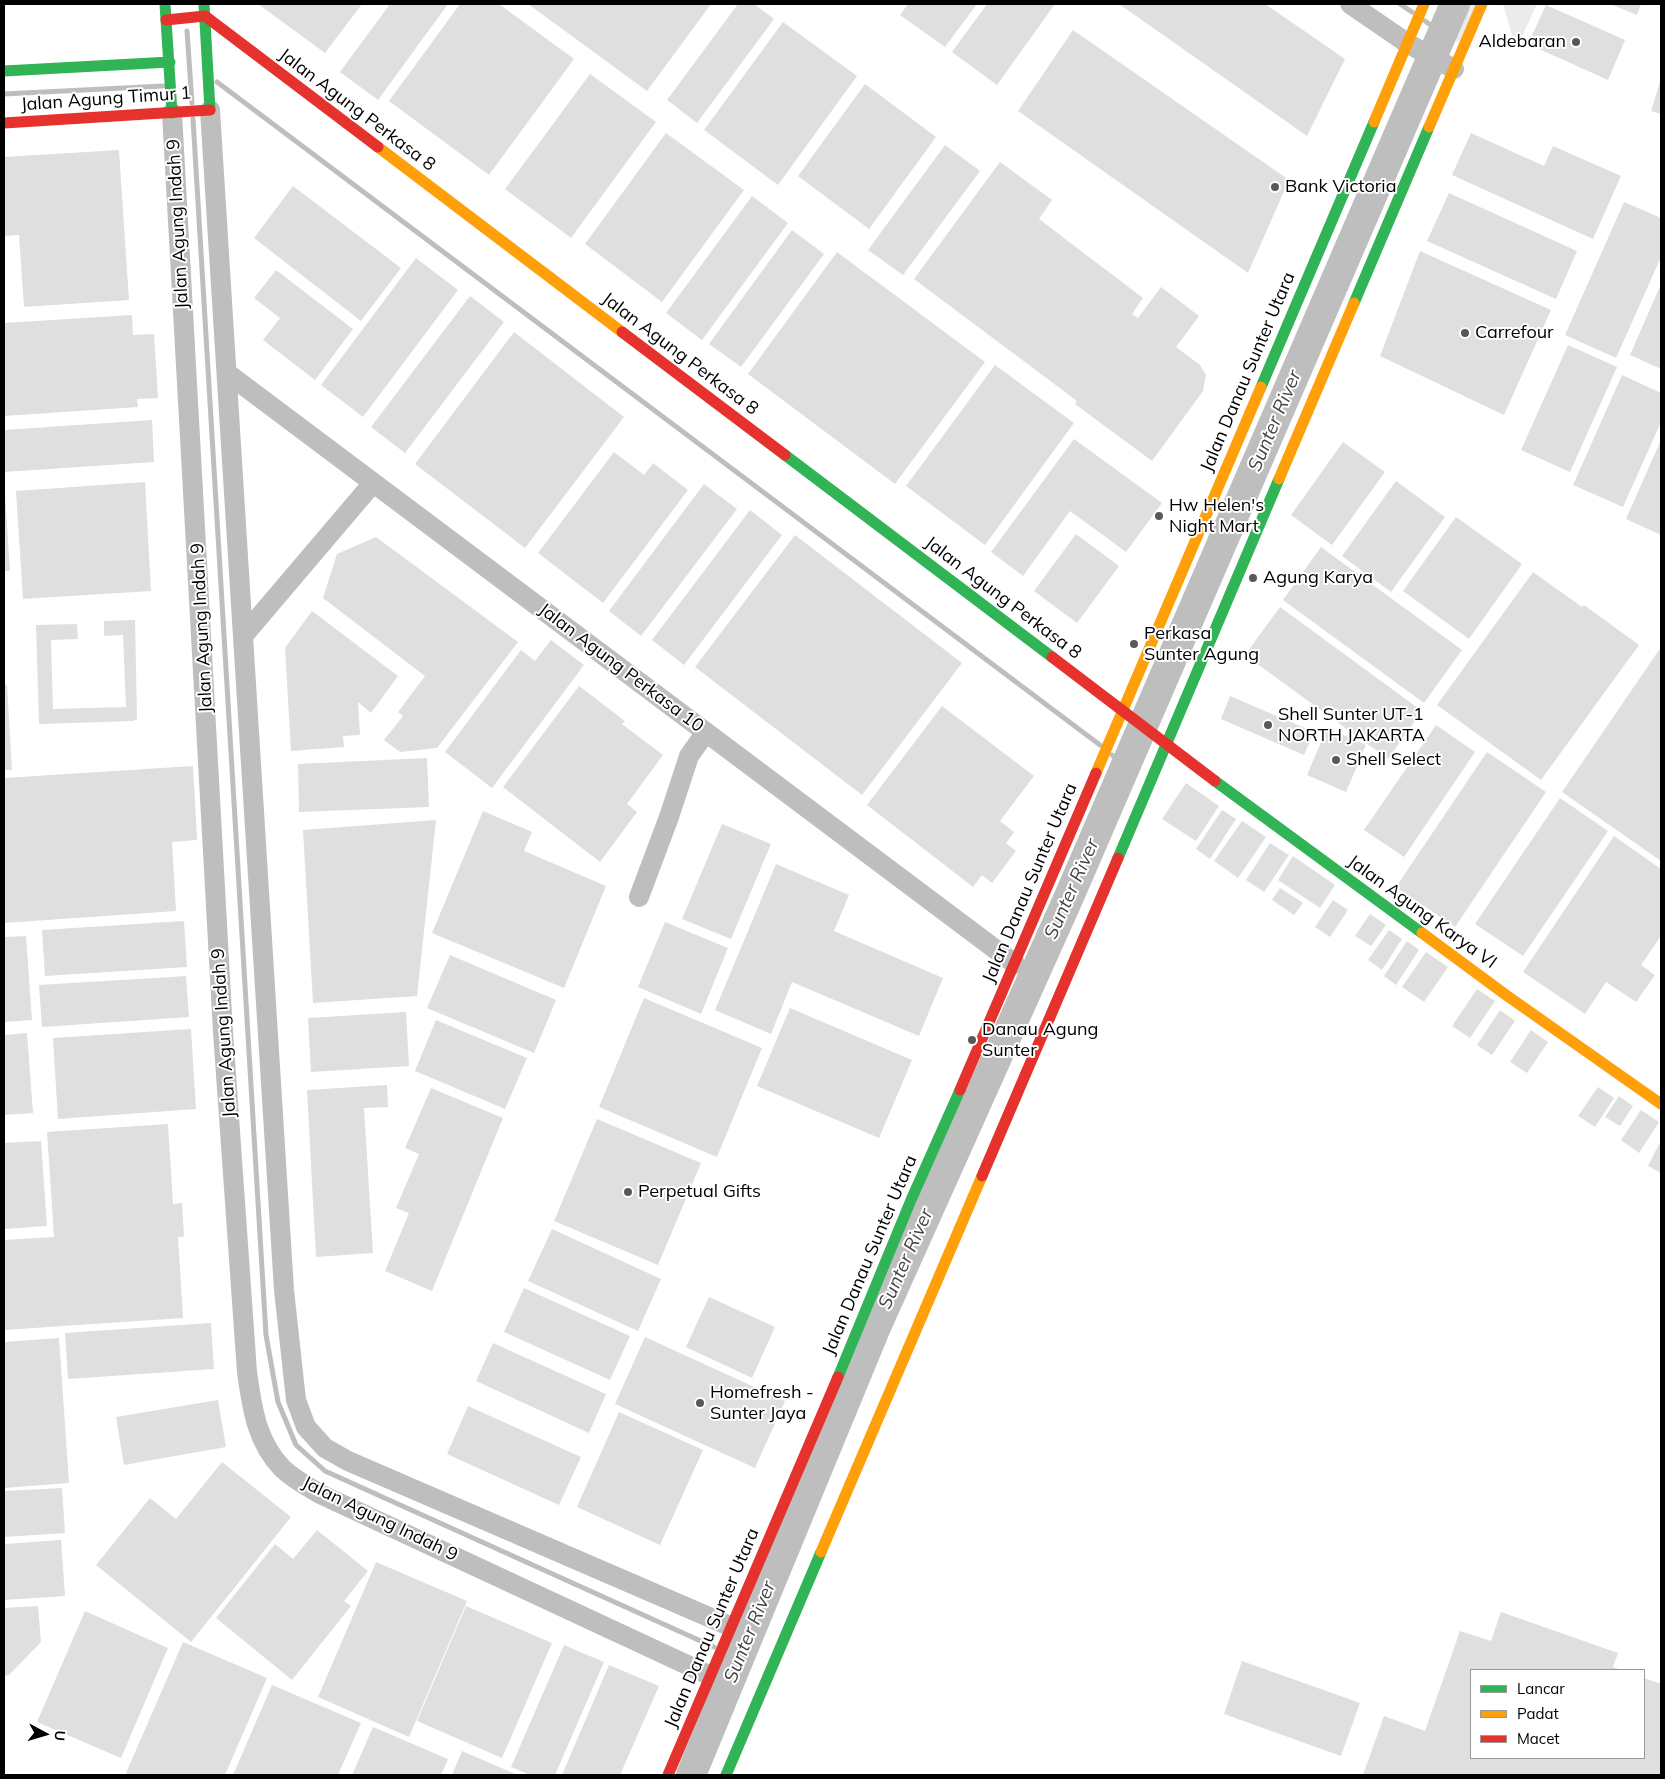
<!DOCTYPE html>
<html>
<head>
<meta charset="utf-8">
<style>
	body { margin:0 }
	#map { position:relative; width:1665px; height:1779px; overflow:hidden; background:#fff; font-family:Mulish,sans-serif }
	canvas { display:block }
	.frame { position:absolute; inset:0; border:5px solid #000; pointer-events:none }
	.legend { position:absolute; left:1470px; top:1669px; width:175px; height:90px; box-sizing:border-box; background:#fff; border:1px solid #999; margin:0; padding:6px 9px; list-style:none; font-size:15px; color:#000 }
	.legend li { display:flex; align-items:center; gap:10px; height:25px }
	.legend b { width:25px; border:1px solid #999 }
	.north { position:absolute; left:20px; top:1709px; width:50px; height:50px; -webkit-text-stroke:4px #fff; paint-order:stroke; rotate:96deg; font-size:14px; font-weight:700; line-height:20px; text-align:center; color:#000 }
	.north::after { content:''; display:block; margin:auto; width:18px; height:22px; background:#000; clip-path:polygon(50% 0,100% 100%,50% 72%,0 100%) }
</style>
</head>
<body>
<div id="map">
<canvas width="1665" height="1779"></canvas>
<div class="frame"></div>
<ul class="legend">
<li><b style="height:6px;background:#30b455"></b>Lancar</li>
<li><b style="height:6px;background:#ff9f0a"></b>Padat</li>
<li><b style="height:6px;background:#e5322d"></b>Macet</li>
</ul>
<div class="north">U</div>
</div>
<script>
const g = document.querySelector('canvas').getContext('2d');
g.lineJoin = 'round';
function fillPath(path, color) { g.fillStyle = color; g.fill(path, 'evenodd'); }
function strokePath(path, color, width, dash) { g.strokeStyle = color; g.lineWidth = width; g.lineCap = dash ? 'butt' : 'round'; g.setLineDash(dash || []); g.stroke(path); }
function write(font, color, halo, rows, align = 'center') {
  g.font = font + ' Mulish,sans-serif'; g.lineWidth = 4; g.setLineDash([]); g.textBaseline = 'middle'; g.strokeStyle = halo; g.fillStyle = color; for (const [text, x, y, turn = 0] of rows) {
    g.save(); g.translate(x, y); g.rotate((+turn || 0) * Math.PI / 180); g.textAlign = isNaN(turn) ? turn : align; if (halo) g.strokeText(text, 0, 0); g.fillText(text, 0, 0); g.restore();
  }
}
fillPath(new Path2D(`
	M1457,4H1481L1463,44L1444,35Z
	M1503,4H1537L1516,50Z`), '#ebebeb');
strokePath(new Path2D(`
	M1400,4L1412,12
	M1425,21L1442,33
	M187,31L192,103
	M217,82L1100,745
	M4,94L163,86
	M193,119L266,1335L278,1402L296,1445L325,1471L714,1647
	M1112,755L1126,765
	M728,1654L739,1659`), '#bebebe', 5);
strokePath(new Path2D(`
	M691,1775L876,1327L1068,899L1455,4`), '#bebebe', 30);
fillPath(new Path2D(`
	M258,4H362L325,53Z
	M390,4H448L378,100L340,72Z
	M460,4H499L574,59L489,175L389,101Z
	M528,4H711L647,91Z
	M738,4H754L774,19L697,123L667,100Z
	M908,4H977L945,47L900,15Z
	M987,4H1055L997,85L952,52Z
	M1119,4H1265L1345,59L1307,136Z
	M1610,4H1641L1637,15Z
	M1546,5L1625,40L1608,80L1528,44Z
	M783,22L857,76L778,185L704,130Z
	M1073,30L1289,180L1248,273L1018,111Z
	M590,74L656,122L571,238L505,189Z
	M1661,79V114L1651,111Z
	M865,84L936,137L869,229L798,176Z
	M666,133L744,190L662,302L585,244Z
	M1471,133L1544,166L1553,146L1621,176L1593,239L1452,175Z
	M945,145L980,171L903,275L868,250Z
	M119,150L129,300L24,307L19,235L4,236V157Z
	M1000,162L1052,200L1039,219L1143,298L1132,314L1138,318L1161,287L1199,316L1176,347L1200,365L1206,375L1203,391L1152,461L1075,404L1077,401L914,279Z
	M293,186L401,268L361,321L254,238Z
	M1449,193L1577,251L1556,299L1427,241Z
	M752,196L788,223L702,340L666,313Z
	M1624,202L1661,218V257L1616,358L1565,335Z
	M792,230L824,254L741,367L709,344Z
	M1420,251L1551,310L1504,415L1380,356Z
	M837,252L985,362L895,484L748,374Z
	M416,258L458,290L363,417L321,385Z
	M276,270L353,329L315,380L263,340L280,318L254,298Z
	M1661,284V369L1630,355Z
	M470,296L504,322L405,453L371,427Z
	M132,315L133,335L154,334L158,398L137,399L138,407L4,416V323Z
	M514,332L624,417L525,548L415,464Z
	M1568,345L1617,367L1570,472L1521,450Z
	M995,365L1074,423L985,545L906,486Z
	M1622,375L1661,393V422L1623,507L1573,485Z
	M152,420L154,462L4,472V430Z
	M1074,439L1162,503L1126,552L1070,511L1023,576L991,552Z
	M1661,440V535L1626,519Z
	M1343,442L1385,472L1332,545L1291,515Z
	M614,452L644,475L653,463L688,490L603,603L538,553Z
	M1396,481L1445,517L1391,592L1342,556Z
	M145,482L151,591L23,599L16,491Z
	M704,484L737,509L641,636L609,611Z
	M4,494H5L10,571H4Z
	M750,510L782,535L684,665L652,640Z
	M1456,517L1522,564L1469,639L1403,591Z
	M1076,534L1119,566L1077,623L1034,591Z
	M795,535L962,663L862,795L695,667Z
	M376,537L518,642L437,748L400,752L384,740L403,716L398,712L425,676L323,598L337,554Z
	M1321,547L1462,650L1424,703L1283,600Z
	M1533,572L1582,607L1584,605L1639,645L1541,780L1437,705Z
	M1280,607L1422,711L1388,759L1245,655Z
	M312,611L398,676L371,713L358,702L360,735L343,736L344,747L291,751L285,648Z
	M135,620L137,719L133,721L39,724L36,625L77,624L78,639L51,640L53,709L126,707L123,635L104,636V621Z
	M551,640L584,665L492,788L445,752L521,650L535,661Z
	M1659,650L1661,651V861L1562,792Z
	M4,685H7L12,770H4Z
	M579,686L625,721L622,724L663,755L627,804L637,812L600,862L503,787Z
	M1230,696L1314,732L1304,755L1221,719Z
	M942,706L1034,776L1000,821L1014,832L1006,843L1016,851L992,883L982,875L973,887L867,805Z
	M1436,725L1475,752L1404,857L1364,830Z
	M1327,728L1366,745L1346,792L1307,775Z
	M1487,752L1546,792L1455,927L1396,887Z
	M427,758L429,807L299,812L298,764Z
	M193,766L197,840L172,842L176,911L4,923V778Z
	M1186,783L1219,806L1196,841L1162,819Z
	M1560,798L1608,831L1523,956L1475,924Z
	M1222,810L1236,819L1210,859L1196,849Z
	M483,811L532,832L524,851L606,886L564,988L432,933Z
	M436,820L417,996L313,1003L303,830Z
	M1242,821L1266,837L1238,878L1214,861Z
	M722,824L771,844L731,939L682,919Z
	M1614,836L1661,869V900L1660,902L1661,903V936L1641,965L1655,975L1636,1002L1606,982L1585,1014L1523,972Z
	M1270,843L1289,855L1264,892L1246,880Z
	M1293,856L1335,885L1320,908L1278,880Z
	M776,864L849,895L834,931L943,978L919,1036L792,982L771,1034L715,1010Z
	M1280,888L1303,903L1294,915L1272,900Z
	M1333,900L1348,910L1330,937L1315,927Z
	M1370,914L1386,925L1371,946L1355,936Z
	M184,921L187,967L45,976L42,930Z
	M665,922L728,948L701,1014L638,987Z
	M1389,930L1402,939L1382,970L1368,960Z
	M26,936L32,1020L4,1022V937Z
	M1407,941L1419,950L1396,985L1384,976Z
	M1426,952L1448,967L1424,1002L1402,987Z
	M450,955L556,1000L534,1053L427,1008Z
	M186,976L189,1017L42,1027L39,985Z
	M1477,989L1495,1001L1470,1038L1452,1026Z
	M644,998L762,1048L717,1157L599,1107Z
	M790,1008L912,1060L879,1138L757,1086Z
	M1500,1010L1515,1021L1492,1055L1477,1045Z
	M406,1012L409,1066L311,1072L308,1018Z
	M436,1020L527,1058L505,1109L415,1071Z
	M191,1029L196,1109L58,1119L53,1038Z
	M1531,1030L1548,1042L1527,1073L1510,1062Z
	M27,1033L33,1113L4,1115V1035Z
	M387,1085L388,1107L364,1108L373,1253L316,1257L307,1090Z
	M1598,1087L1614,1098L1595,1127L1578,1116Z
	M431,1088L503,1118L432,1291L385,1271L409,1213L396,1208L419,1154L405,1148Z
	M1619,1096L1633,1106L1620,1126L1605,1117Z
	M1641,1110L1659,1122L1639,1153L1621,1140Z
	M597,1119L701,1163L658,1265L554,1221Z
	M168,1124L173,1204L182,1203L184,1237H178L183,1318L4,1330V1240L54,1237L47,1132Z
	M41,1141L47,1226L4,1229V1143Z
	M1659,1144L1661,1145V1173L1648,1166Z
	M552,1229L661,1279L638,1331L528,1281Z
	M524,1288L630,1336L610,1380L504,1332Z
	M709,1297L775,1327L752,1378L686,1347Z
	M211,1323L214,1369L68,1379L65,1333Z
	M645,1337L785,1401L755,1468L615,1404Z
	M59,1338L69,1483L4,1488V1342Z
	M493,1343L606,1394L589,1433L476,1381Z
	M218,1400L226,1447L124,1465L116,1417Z
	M468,1406L581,1457L559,1505L447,1454Z
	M619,1412L703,1450L660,1545L577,1507Z
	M222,1462L291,1517L191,1642L96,1565L150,1498L176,1519Z
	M62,1488L65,1533L4,1537V1491Z
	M317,1530L368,1571L344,1601L351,1606L292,1680L216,1618L275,1544L293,1559Z
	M61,1540L65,1596L4,1600V1544Z
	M376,1562L467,1601L409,1737L318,1697Z
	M38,1606L41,1642L9,1675L4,1676V1608Z
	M466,1606L552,1643L502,1758L417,1721Z
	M85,1611L168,1648L121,1758L37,1722Z
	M1501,1612L1618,1653L1613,1667L1622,1670H1471V1758H1644V1678L1661,1684V1775H1363L1384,1716L1425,1731L1460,1631L1491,1641Z
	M183,1642L267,1678L225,1775H131L126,1773Z
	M564,1645L604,1662L555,1775H530L511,1767Z
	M1242,1661L1360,1703L1341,1756L1224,1714Z
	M609,1665L659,1686L620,1775H562Z
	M272,1685L361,1723L338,1775H233Z
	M373,1727L448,1759L441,1775H352Z
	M462,1751L518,1775H452Z`), '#dfdfdf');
strokePath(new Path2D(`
	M1350,4L1407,43L1454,69
	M210,110L284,1290L296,1400L306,1427L325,1448L348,1461L732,1627
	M172,113L223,1032L247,1372C252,1407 256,1441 282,1468C293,1479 307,1486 320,1494L711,1676
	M227,373L1015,964
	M243,636L373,483
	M639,897L669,817L689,756L706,732`), '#bebebe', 20);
strokePath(new Path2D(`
	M165,4L172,113
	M204,4L210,110
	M4,71L170,62
	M1354,303L1429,127
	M1261,387L1374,122
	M785,455L1052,657
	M1215,781L1422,933
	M1118,858L1279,479
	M838,1377L911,1200L960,1090
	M726,1775L821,1552`), '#30b455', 11);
strokePath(new Path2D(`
	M1374,122L1424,4
	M1429,127L1482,4
	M378,147L622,332
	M1279,479L1354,303
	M1096,773L1261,387
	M1422,933L1506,995L1661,1104
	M821,1552L982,1176`), '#ff9f0a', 11);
strokePath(new Path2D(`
	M166,20L205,16L378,147
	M4,123L210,110
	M622,332L785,455
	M1052,657L1215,781
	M960,1090L1096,773
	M982,1176L1118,858
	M668,1775L838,1377`), '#e5322d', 11);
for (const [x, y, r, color] of [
	[1576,42,5,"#595959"],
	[1275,187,5,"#595959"],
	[1465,333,5,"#595959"],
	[1159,516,5,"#595959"],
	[1253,578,5,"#595959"],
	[1134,644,5,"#595959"],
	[1268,725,5,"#595959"],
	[1336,760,5,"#595959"],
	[972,1040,5,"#595959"],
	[628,1192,5,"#595959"],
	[700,1403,5,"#595959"]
]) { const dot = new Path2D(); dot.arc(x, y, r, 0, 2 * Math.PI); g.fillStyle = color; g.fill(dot); strokePath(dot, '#fff', 2); }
write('18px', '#000', '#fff', [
	["Aldebaran",1566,42,"right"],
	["Bank Victoria",1285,187],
	["Carrefour",1475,333],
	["Hw Helen's",1169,506],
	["Night Mart",1169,527],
	["Agung Karya",1263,578],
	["Perkasa",1144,634],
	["Sunter Agung",1144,655],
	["Shell Sunter UT-1",1278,715],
	["NORTH JAKARTA",1278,736],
	["Shell Select",1346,760],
	["Danau Agung",982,1030],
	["Sunter",982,1051],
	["Perpetual Gifts",638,1192],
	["Homefresh -",710,1393],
	["Sunter Jaya",710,1414]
], 'left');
write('18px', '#000', '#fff', [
	["Jalan Agung Timur 1",106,99,-4],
	["Jalan Agung Perkasa 8",357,110,37],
	["Jalan Agung Indah 9",178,224,-93],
	["Jalan Agung Perkasa 8",680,354,37],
	["Jalan Danau Sunter Utara",1248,372,-67],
	["Jalan Agung Perkasa 8",1003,598,37],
	["Jalan Agung Indah 9",202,628,-93],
	["Jalan Agung Perkasa 10",621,668,37],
	["Jalan Danau Sunter Utara",1030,883,-67],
	["Jalan Agung Karya VI",1422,912,36],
	["Jalan Agung Indah 9",224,1033,-94],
	["Jalan Danau Sunter Utara",870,1255,-67],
	["Jalan Agung Indah 9",380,1519,26],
	["Jalan Danau Sunter Utara",712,1628,-67]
]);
write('italic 19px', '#434343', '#fff', [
	["Sunter River",1275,421,-67],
	["Sunter River",1072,889,-66],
	["Sunter River",906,1259,-66],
	["Sunter River",750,1632,-68]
]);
</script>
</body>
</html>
